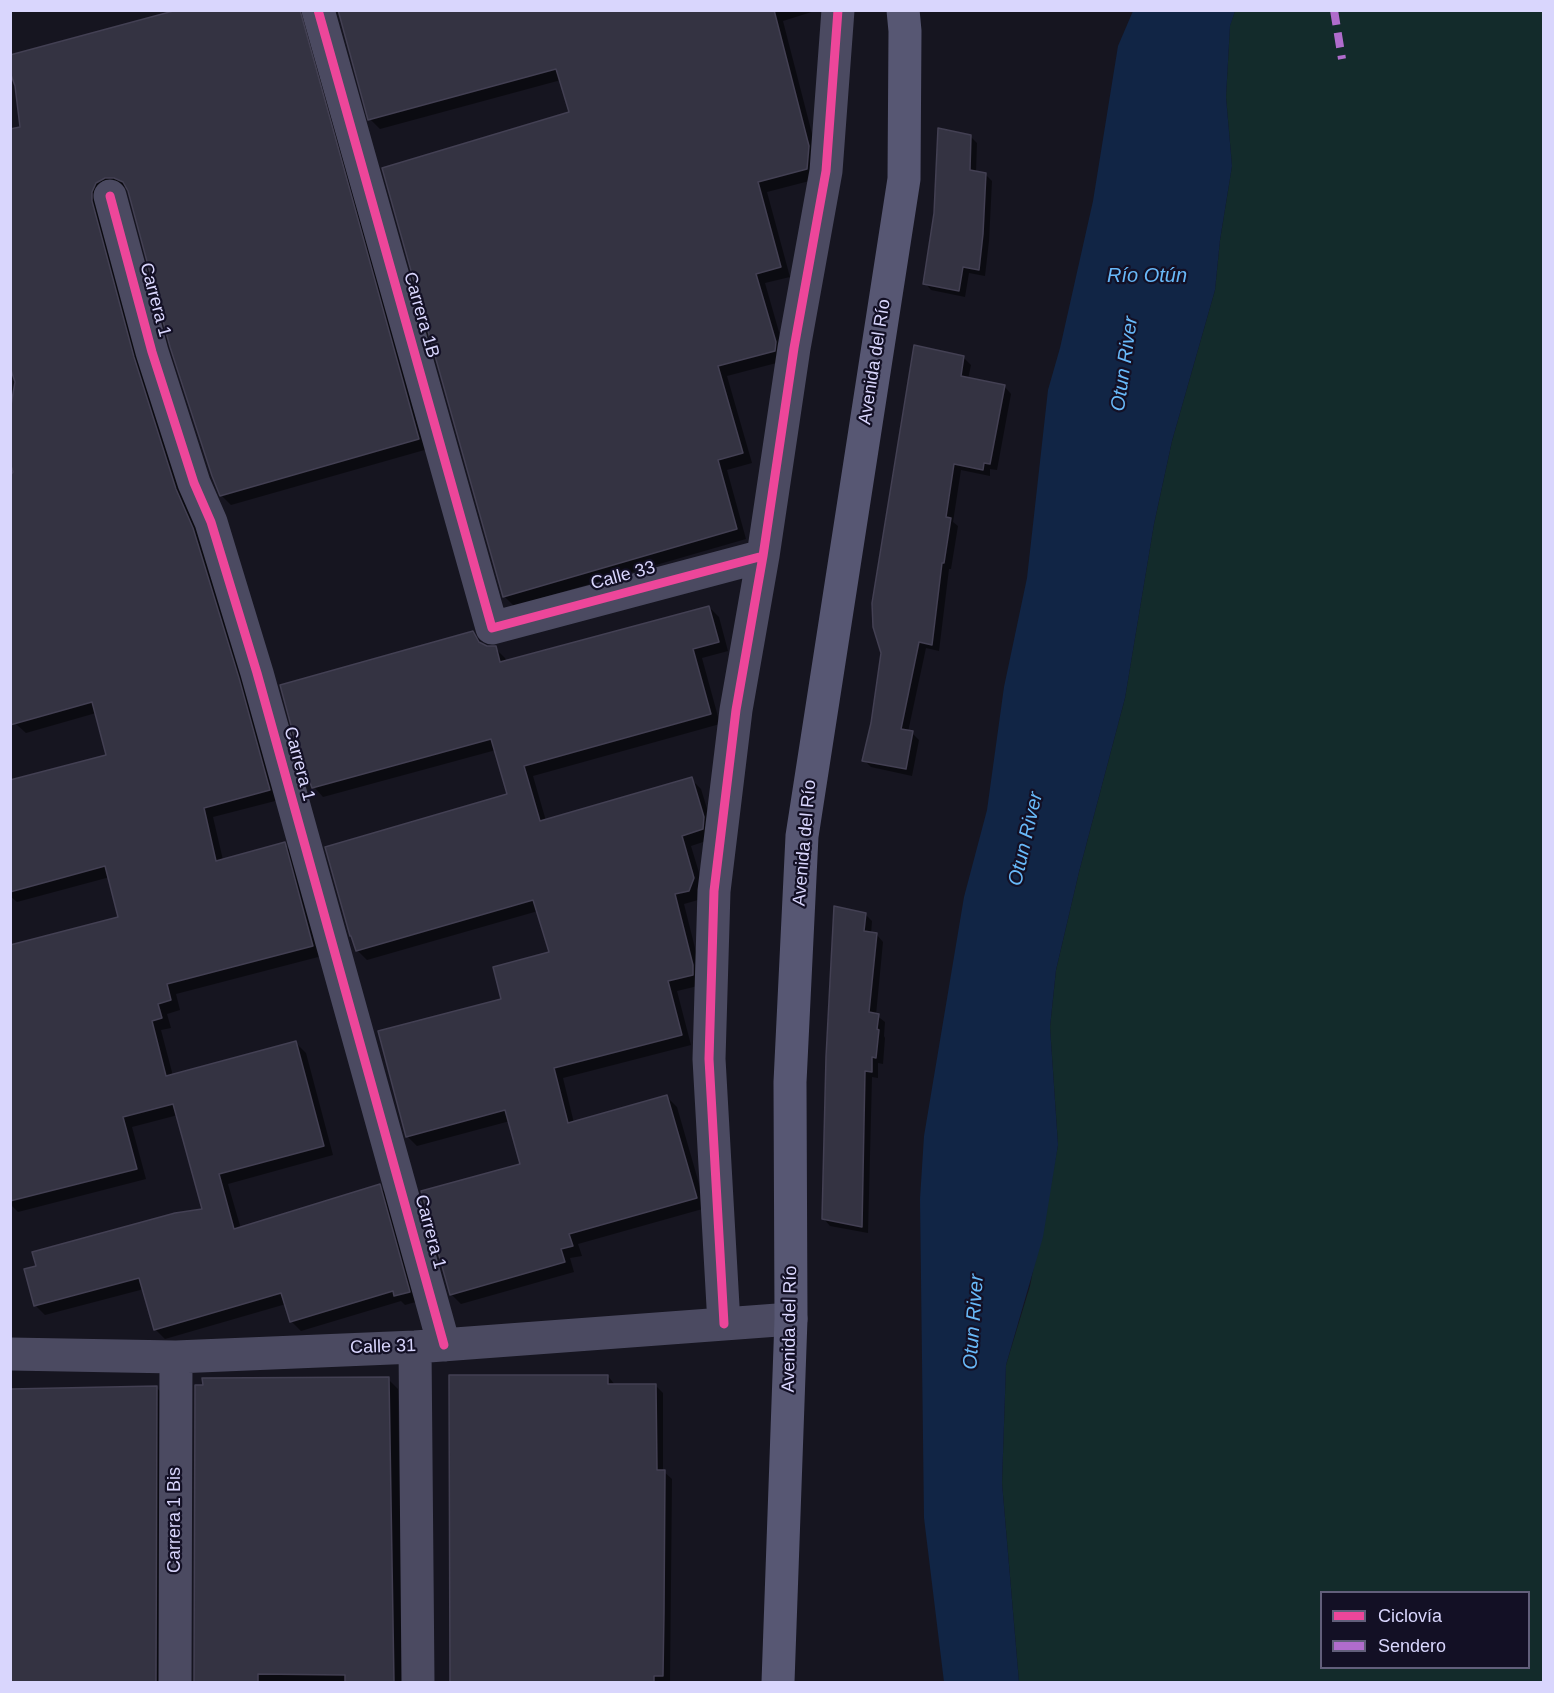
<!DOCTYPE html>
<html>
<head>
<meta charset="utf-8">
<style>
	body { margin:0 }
	#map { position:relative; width:1554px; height:1693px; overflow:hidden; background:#161520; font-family:Helvetica,sans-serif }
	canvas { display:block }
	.frame { position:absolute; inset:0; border:12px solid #d9d6fd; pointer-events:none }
	.legend { position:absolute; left:1320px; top:1591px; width:210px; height:78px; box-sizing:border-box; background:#131025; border:2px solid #625f7b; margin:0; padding:8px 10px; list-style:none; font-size:18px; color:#d9d6fd }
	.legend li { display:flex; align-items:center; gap:12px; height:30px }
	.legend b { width:30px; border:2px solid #625f7b }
</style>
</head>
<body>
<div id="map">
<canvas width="1554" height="1693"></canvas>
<div class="frame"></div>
<ul class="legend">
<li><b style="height:8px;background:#ed469a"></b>Ciclovía</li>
<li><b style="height:8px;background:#b06ccc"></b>Sendero</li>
</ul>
</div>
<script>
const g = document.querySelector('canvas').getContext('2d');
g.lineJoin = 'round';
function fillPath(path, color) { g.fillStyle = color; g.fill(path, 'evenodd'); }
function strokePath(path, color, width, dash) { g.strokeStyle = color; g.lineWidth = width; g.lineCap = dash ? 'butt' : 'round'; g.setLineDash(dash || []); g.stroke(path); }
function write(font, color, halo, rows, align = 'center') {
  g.font = font + ' Helvetica,sans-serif'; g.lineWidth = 4.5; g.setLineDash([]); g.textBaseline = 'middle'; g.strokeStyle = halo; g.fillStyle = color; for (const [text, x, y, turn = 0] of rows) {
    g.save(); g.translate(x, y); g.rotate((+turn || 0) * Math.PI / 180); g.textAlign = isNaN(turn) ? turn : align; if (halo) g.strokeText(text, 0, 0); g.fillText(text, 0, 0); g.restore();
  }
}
fillPath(new Path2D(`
	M1235,11H1543V1682H1019L1002,1483L1006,1365L1030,1286L1058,1145L1050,1027L1056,970L1079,872L1125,698L1154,524L1172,441L1215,290L1220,240L1232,166L1226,97L1230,25ZM1322,1592H1528V1668H1322Z`), '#132b2b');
fillPath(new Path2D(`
	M1133,11H1235L1230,26L1226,97L1232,166L1220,240L1215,290L1172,441L1154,524L1125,698L1079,872L1056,970L1050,1027L1058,1145L1043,1237L1006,1365L1002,1483L1019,1682H944L924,1518L920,1199L924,1136L964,897L987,810L1004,687L1027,578L1048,390L1060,348L1093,201L1118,46Z`), '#112545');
fillPath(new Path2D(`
	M182,10H312L428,449L231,505L221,495L129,190L127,187H116L203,540L279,800L213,817L223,860L284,844L294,854L322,956L176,994L180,1010L167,1014L171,1028L161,1030L173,1076L296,1043L306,1053L333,1155L228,1184L241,1229L379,1186L389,1196L419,1301L405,1305L401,1301L301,1331L291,1321L286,1304L165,1339L155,1329L144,1289L45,1315L35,1305L204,1211L178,1115L132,1127L146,1179L18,1212L10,1204V1094L120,918L110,877L17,902L10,896V782L108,756L96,713L26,733L16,724L10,706L17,478L10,457V405H13L16,382L21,128Z
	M339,10H818L783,21L818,157L817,179L767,192L790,277L765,283L785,353L784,361L727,376L752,463L727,470L746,539L514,606L504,596L570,113L561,80L380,129L370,119Z
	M971,137L977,143L976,172L985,174L992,181L989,241L985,276L969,273L965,297L931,290L925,283Z
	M964,358L971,365L968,379L1004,386L1011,394L997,470L990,469V476L961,470L953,522L958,526L951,569H949L939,651L926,648L908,732L912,733L919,740L912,776L871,767L864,760Z
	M709,607L719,617L728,651L702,658L720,724L533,776L546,821L691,779L701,789L713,828L712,839L691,846L704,889L698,900L684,904L702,976V985L677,991L691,1045L563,1078L574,1123L667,1097L677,1107L706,1208L578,1244L582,1256L570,1258L574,1272L461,1304L451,1294L522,1165L510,1121L417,1146L407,1136L503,1000L551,953L538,911L367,960L357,950L509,795L496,750L323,797L308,780L473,633L485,647L495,648L505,658L507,662Z
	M865,914L872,921L871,934L877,935L883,942L876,1015L885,1022L884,1036L885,1038L883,1064L878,1063V1078L872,1077L868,1233L830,1226L824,1219Z
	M608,1376L615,1385H655L663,1393V1471L672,1479L670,1682H451Z
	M388,1379L398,1389L403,1682H195Z
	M157,1388L167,1398L166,1682H10Z`), '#0007');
const building = new Path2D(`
	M177,10H300L419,439L220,496L212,476L170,347L128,191L123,182L114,178H105L96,183L92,192V201L134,357L176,489L193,528L239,678L270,790L204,808L216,861L285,842L313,946L167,984L171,1000L158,1004L162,1018L152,1021L166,1076L296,1041L324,1146L219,1174L234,1229L380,1184L410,1292L394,1296L393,1291L290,1322L281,1293L154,1330L139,1278L34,1306L24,1269L36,1266L32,1252L175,1213L202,1209L173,1104L123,1117L137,1169L10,1201V945L118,917L105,866L10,892V780L106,755L92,702L10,725V476L13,472L10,463V411L15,382L10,367V129L20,127L15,86L10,72V55Z
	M338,10H774L809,146L807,169L758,182L781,267L756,274L776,342L775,351L718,366L743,453L718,460L737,529L503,597L382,168L569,112L556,69L368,120Z
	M938,128L971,135L970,170L986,173L983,234L979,270L963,267L959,291L923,284L934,213Z
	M914,345L964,356L961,376L1005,385L990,464L984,463L983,470L954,464L946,517L951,518L944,563H942L932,645L919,642L901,729L913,731L906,769L862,761L871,723L881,653L873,627L872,603Z
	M709,606L719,642L693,649L711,714L524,766L540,821L692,777L704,817L703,829L682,836L694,878L689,891L675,894L693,965V975L668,981L682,1035L554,1068L568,1123L667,1095L697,1198L569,1234L573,1246L561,1249L565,1262L450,1295L421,1191L520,1164L505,1110L406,1137L378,1031L501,999L493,967L549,952L533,900L356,951L351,936H350L325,847L507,794L491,739L312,788L309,780L306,781L280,685L473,631L479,642L487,646H496L500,662Z
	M834,906L866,913L864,931L877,933L869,1012L879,1014L877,1029L879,1030L876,1058L872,1057V1072L865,1071L862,1227L822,1219L826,1057Z
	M449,1375H608V1384H656L657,1470H665L664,1612L663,1676H654V1683H450Z
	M389,1377L394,1683H345V1675L258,1674V1683H194L195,1385H203L202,1378Z
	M157,1386L156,1683H10V1389Z`);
fillPath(building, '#343342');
strokePath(building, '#434053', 1.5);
strokePath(new Path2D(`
	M318,10L492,628L763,556
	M110,196L152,352L194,483L211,522L257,673L444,1345
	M724,1324L709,1059L714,891L736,710L763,556L794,348L826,171L838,10
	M415,1347L418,1682
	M10,1354L176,1357L415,1347L791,1319
	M175,1682L176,1357`), '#4b4a61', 33);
strokePath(new Path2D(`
	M778,1682L791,1319L790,1082L802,836L904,179L905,31L903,10`), '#575773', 33);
strokePath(new Path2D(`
	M1334,10L1342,59`), '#b06ccc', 8, [15, 8]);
strokePath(new Path2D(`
	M318,10L492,628L763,556
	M110,196L152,352L194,483L211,522L257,673L444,1345
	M724,1324L709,1059L714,891L736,710L763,556L794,348L826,171L838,10`), '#ed469a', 9);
write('18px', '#d9d6fd', '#131025', [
	["Carrera 1",155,300,75],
	["Carrera 1B",421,315,74],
	["Avenida del Río",875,362,-81],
	["Calle 33",623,576,-15],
	["Carrera 1",299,764,75],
	["Avenida del Río",805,843,-85],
	["Carrera 1",430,1232,75],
	["Avenida del Río",790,1329,-89],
	["Calle 31",383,1347,-2],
	["Carrera 1 Bis",175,1520,-90]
]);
write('italic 20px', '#68b9f9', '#131025', [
	["Río Otún",1147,276],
	["Otun River",1125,364,-82],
	["Otun River",1026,839,-77],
	["Otun River",974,1322,-86]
]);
</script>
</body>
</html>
